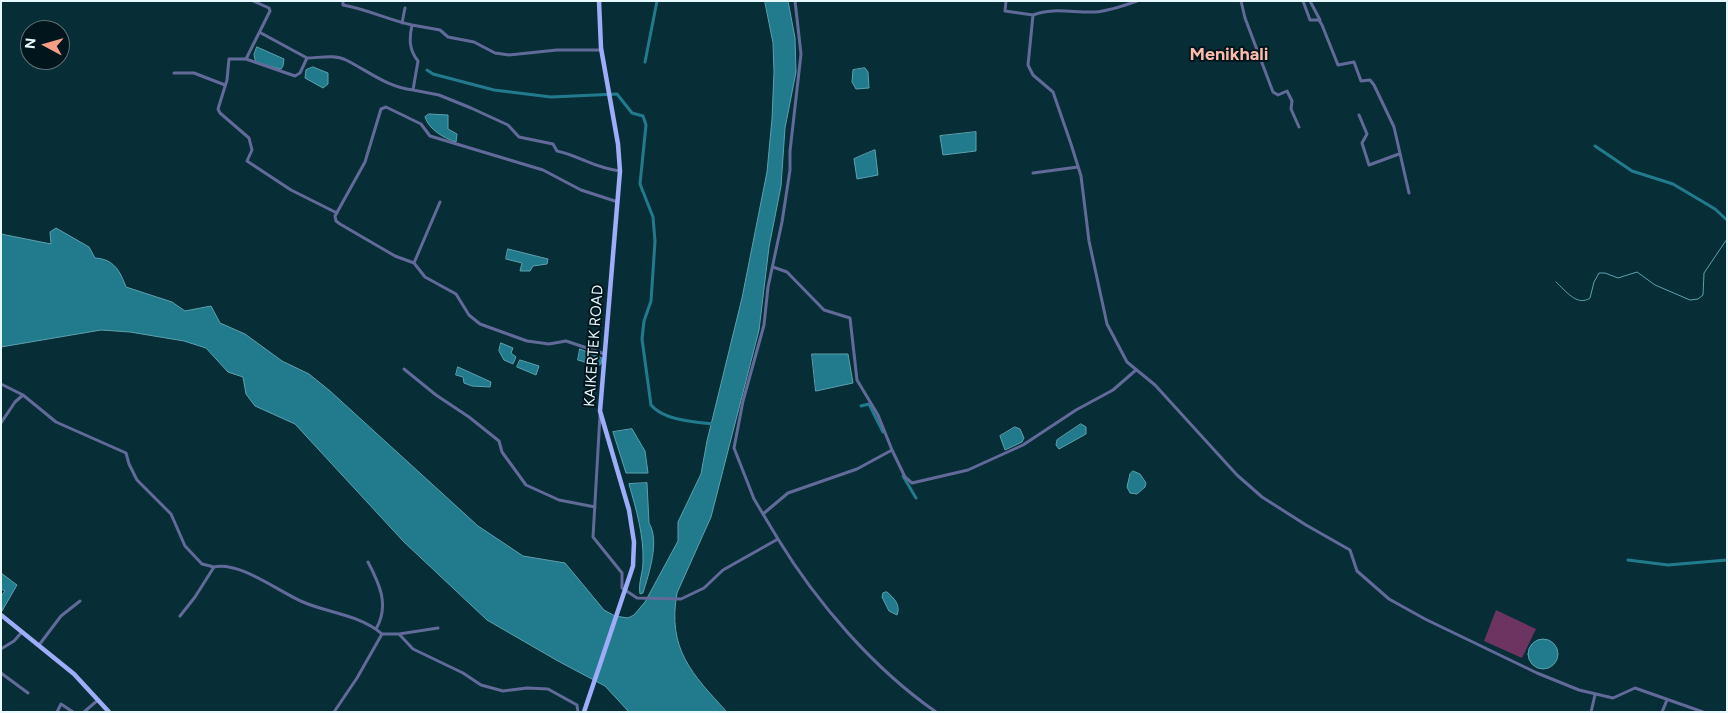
<!DOCTYPE html>
<html>
<head>
<meta charset="utf-8">
<style>
	body { margin:0 }
	#map { position:relative; width:1728px; height:713px; overflow:hidden; background:#072e36; font-family:Figtree,sans-serif }
	canvas { display:block }
	.frame { position:absolute; inset:0; border:2px solid #e5f9fe; pointer-events:none }
	.north { position:absolute; left:20px; top:20px; width:50px; height:50px; box-sizing:border-box; background:#00151c; border:1px solid #5c7076; border-radius:50%; rotate:276deg; font-size:14px; font-weight:700; line-height:20px; text-align:center; color:#e5f9fe }
	.north::after { content:''; display:block; margin:auto; width:18px; height:22px; background:#f49e88; clip-path:polygon(50% 0,100% 100%,50% 72%,0 100%) }
</style>
</head>
<body>
<div id="map">
<canvas width="1728" height="713"></canvas>
<div class="frame"></div>
<div class="north">N</div>
</div>
<script>
const g = document.querySelector('canvas').getContext('2d');
g.lineJoin = 'round';
function fillPath(path, color) { g.fillStyle = color; g.fill(path, 'evenodd'); }
function strokePath(path, color, width, dash) { g.strokeStyle = color; g.lineWidth = width; g.lineCap = dash ? 'butt' : 'round'; g.setLineDash(dash || []); g.stroke(path); }
function write(font, color, halo, rows, align = 'center') {
  g.font = font + ' Figtree,sans-serif'; g.lineWidth = 4; g.setLineDash([]); g.textBaseline = 'middle'; g.strokeStyle = halo; g.fillStyle = color; for (const [text, x, y, turn = 0] of rows) {
    g.save(); g.translate(x, y); g.rotate((+turn || 0) * Math.PI / 180); g.textAlign = isNaN(turn) ? turn : align; if (halo) g.strokeText(text, 0, 0); g.fillText(text, 0, 0); g.restore();
  }
}
fillPath(new Path2D(`
	M1496,610L1536,629L1522,658L1484,641Z`), '#6d3462');
const water = new Path2D(`
	M765,1H788L795,38L796,72L785,128L781,186L769,247L759,330L711,517L677,593C667,649 692,674 727,712H629L605,686L558,661L487,620L404,542L295,424L255,406L246,394L243,377L228,372L206,348L184,341L130,332L101,330L1,347V234L51,244L50,232L56,228L89,247L95,258C114,259 120,271 126,287L172,302L185,311L211,306L220,323L245,334L282,361L309,374L330,391L478,526L523,556L565,563L604,610L615,616L628,618L634,615L645,602L678,541V522L701,474L707,441L742,298L767,172L772,119L774,72L773,43Z
	M257,47L284,59L283,66L281,69L256,63L254,55Z
	M313,67L328,73V84L323,88L305,78L306,70Z
	M865,68L868,72L869,88L856,89L852,82L853,70Z
	M429,114L448,115V129L457,134L456,142C444,138 429,130 425,117Z
	M976,132V151L943,155L940,136Z
	M875,150L878,175L857,179L854,159Z
	M508,249L548,259L547,264L533,266L530,271H520L522,263L506,259Z
	M501,343L513,348L511,353L516,357L513,364L504,360L499,351Z
	M580,349L602,358L601,364L597,366L578,360Z
	M812,354H848L853,383L816,391Z
	M520,360L539,366L536,375L517,367Z
	M458,367L491,382L490,387L472,386L464,383L463,377L456,375Z
	M1081,424L1086,427V434L1059,449L1056,445L1057,440Z
	M1015,427L1020,429L1024,438L1022,442L1005,450L1000,436Z
	M632,429L645,451L648,473H626L613,432Z
	M1133,471L1140,474L1146,483L1145,487L1137,494L1130,493L1127,487L1130,474Z
	M647,483L649,523C660,541 649,573 643,593L640,594C638,583 643,573 643,562C644,535 636,509 629,484Z
	M1,573L17,585L2,611L1,596L5,591L1,589Z
	M887,592C894,598 901,605 897,615L889,611L882,597L883,593Z
	M1528 654a15 15 0 1 1 30 0a15 15 0 1 1-30 0Z`);
fillPath(water, '#227b8d');
strokePath(water, '#5ca1af', 1);
strokePath(new Path2D(`
	M1556,282C1565,290 1577,307 1590,298L1594,282L1599,273H1605L1618,278L1637,272L1655,285L1690,300L1698,299L1703,295L1704,273L1727,239`), '#5ca1af', 1);
strokePath(new Path2D(`
	M645,62L657,1
	M427,70L433,74L494,90L551,97L617,94L632,113L643,116L646,125L640,184L653,217L655,241L651,301L644,321L642,339L651,405C663,420 694,422 713,424
	M1595,146L1632,171L1673,184L1715,209L1727,220
	M861,406L869,404L883,432
	M903,476L916,498
	M1628,560L1668,565L1727,560`), '#227b8d', 3);
strokePath(new Path2D(`
	M253,1L269,8L270,11L246,59L295,76L300,73L307,58C319,58 334,54 346,60C368,71 387,87 413,90L418,61C409,50 409,39 412,25L440,30L448,37L474,42L495,53L509,55L557,50H601
	M343,1V5C367,9 388,20 412,25
	M1006,1L1005,11L1033,15
	M1241,1L1245,18L1273,92L1278,95L1287,91L1292,101L1291,109L1299,127
	M1303,1L1310,20H1319L1322,25L1338,65L1354,62L1361,81L1370,80L1374,85L1394,127L1409,193
	M1310,1L1320,20
	M1033,15L1028,65L1033,75L1053,92L1071,144L1081,176L1089,241L1107,324L1127,362L1155,385L1237,475L1262,497L1306,525L1350,550L1357,571L1389,599L1425,619L1537,673L1579,690L1613,698L1635,688L1703,712
	M1033,15C1053,7 1074,13 1095,12C1109,11 1123,6 1137,1
	M402,23L405,8
	M261,33L307,58
	M246,59H229L227,80L218,109L220,113L249,138L252,150L247,161L291,190L337,213
	M174,73H194L225,85
	M413,90L439,95L471,108L508,125L519,137L553,144L557,151C580,156 594,168 620,171
	M1359,115L1367,134L1362,143L1369,165L1399,154
	M1033,173L1078,167
	M414,263L440,202
	M773,267L787,272L824,310L850,318L857,380L878,415L892,450
	M605,354L566,341L549,344L527,341L480,324L469,315L456,294L425,277L414,263L395,256L340,224L336,221L335,216L365,162L381,109L386,107L421,124L430,136L543,170L581,190L618,202
	M404,369L436,395L469,417L499,441L502,452L526,485L559,500L595,507
	M1,384L23,395L56,422L126,453L129,464L137,480L171,514L185,546L202,564L214,567
	M600,415L593,537L622,573V588L637,598L681,599L704,588L723,570L778,539C817,603 874,669 936,712
	M1,423L15,402L23,395
	M763,514L788,493L857,469L892,450L905,477L912,483L968,470L1023,445L1076,410L1113,390L1136,370
	M778,539L754,499L734,448L743,401L764,325L768,287L782,222L790,170V151L801,54L795,1
	M368,562C379,583 390,605 376,629
	M180,616L195,597L214,567C240,561 279,592 303,602C328,613 361,615 382,634L357,678L334,712
	M382,634H399L413,649L463,673L481,685L503,691L527,688L548,689L577,705L578,712
	M399,634L438,628
	M39,645L61,616L80,601
	M1,649L14,641L22,632
	M1,673L28,693
	M57,712L61,704L73,712
	M84,712L98,700
	M1591,712L1595,695
	M1662,712L1667,700`), '#616a99', 3);
strokePath(new Path2D(`
	M1,615L74,674L109,712
	M584,712L633,566L634,542L629,510L600,411L620,171L618,144L601,48L599,1`), '#9dadfa', 4.5);
write('15px', '#e5f9fe', '#00151c', [
	["KAIKERTEK ROAD",594,346,-86]
]);
write('bold 18px', '#fdbbab', '#00151c', [
	["Menikhali",1229,55]
]);
</script>
</body>
</html>
